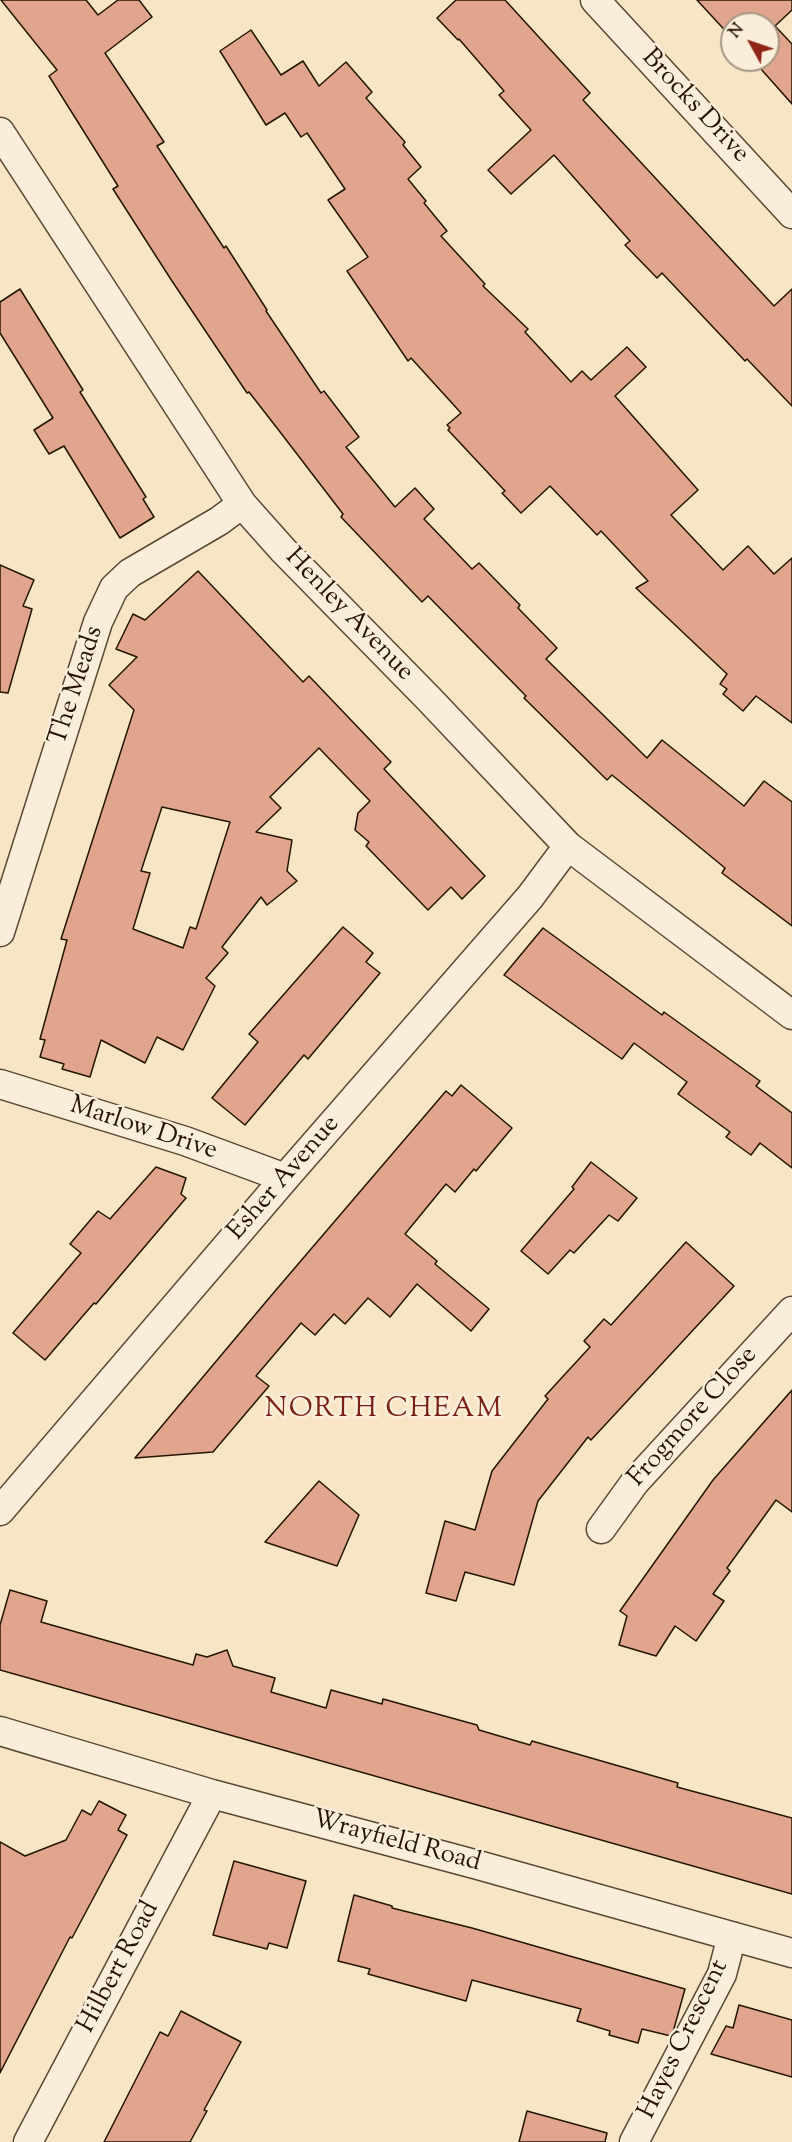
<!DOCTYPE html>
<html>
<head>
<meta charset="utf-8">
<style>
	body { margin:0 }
	#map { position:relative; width:792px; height:2142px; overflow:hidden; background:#f7e5c6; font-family:"Sorts Mill Goudy",serif }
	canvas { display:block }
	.north { position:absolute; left:720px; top:12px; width:60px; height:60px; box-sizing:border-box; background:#faeeda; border:2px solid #a49783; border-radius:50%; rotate:310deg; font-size:16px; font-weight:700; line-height:24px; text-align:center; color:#241500 }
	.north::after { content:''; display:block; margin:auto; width:21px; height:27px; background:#8f2418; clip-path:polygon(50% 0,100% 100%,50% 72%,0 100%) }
</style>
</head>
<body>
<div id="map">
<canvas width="792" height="2142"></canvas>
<div class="north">N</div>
</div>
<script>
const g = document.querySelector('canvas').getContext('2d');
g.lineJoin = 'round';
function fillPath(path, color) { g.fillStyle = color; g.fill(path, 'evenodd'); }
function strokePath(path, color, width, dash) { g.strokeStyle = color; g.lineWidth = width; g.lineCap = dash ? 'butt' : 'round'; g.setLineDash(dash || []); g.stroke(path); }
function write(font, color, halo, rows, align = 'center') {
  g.font = font + ' "Sorts Mill Goudy",serif'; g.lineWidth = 5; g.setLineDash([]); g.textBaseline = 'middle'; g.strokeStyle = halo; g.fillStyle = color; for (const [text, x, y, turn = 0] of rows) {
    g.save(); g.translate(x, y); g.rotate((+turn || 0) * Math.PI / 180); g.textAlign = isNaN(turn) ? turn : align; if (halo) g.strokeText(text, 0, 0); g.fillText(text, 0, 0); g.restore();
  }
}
const building = new Path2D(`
	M1,0H86L98,15L118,0H139L152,17L105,53L164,142L157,146L224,248L226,246L267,310L266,311L321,393L324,391L359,437L346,447L395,507L415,488L434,509L424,519L472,569L479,563L520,605L518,608L557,648L546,659L647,758L662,740L744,806L764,781L792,802V926L722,873L725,868L612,775L607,780L524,698L526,696L428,596L422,602L341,517L343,514L277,428L249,392L247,393L170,278L113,189L118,186L49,76L57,70Z
	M456,0H505L590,93L583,100L774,306L792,289V406L747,359L745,361L662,273L657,278L625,245L630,241L554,155L511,194L488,170L531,130L499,95L504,91L459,39L458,40L437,18Z
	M697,0H792V10L775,26L792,44V104L753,60H768V24H732V38Z
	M251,30L281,75L303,61L319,86L346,62L372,92L366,98L405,142L403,145L421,167L408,179L426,201L424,203L447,231L441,236L485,284L483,286L528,329L525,332L571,382L582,371L591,380L627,347L646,367L615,396L698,490L671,515L723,570L748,546L774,574L792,558V723L756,696L743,711L723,694L727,689L720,684L727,674L636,588L648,581L601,531L597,535L550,486L521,513L502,493L505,491L448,430L450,428L447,425L461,413L411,358L408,361L347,271L368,257L328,200L345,189L307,133L301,137L285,113L266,125L220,51Z
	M20,289L83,390L80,392L146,497L143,499L154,517L120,538L64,446L49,454L34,430L53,418L0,333V302Z
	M0,565L34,580L23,606L32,609L8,693L0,692Z
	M198,571L303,682L309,676L391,762L384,769L485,876L462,899L451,887L428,910L366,846L369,842L355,830L358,813L370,801L319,748L270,797L281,808L256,832L292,840L287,871L297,881L267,905L261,897L222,947L228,953L206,978L215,986L183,1050L157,1037L145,1063L101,1040L90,1077L62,1069L64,1064L40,1057L45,1040L40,1039L67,940L61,939L134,710L109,685L137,657L116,649L133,614L145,620ZM162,807L230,822L196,929L190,927L183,948L133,929L150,873L141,871Z
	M343,927L373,953L366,962L380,973L308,1059L304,1055L245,1125L212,1098L258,1042L249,1034Z
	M543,928L662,1015L664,1012L760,1081L756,1086L792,1113V1168L760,1143L751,1155L726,1137L730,1132L678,1094L687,1082L634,1043L622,1059L504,975Z
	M461,1085L512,1128L476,1171L474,1169L455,1192L446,1184L405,1234L437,1261L435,1264L489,1309L471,1331L417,1284L390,1317L368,1298L345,1324L334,1314L315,1335L301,1323L256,1376L269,1386L213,1452L135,1458L270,1297L446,1091L452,1096Z
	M591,1162L637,1198L618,1221L609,1215L574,1253L570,1250L548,1274L521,1251L574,1189L572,1187Z
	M156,1167L186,1178L181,1194L186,1198L96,1304L94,1303L45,1360L13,1333L81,1253L70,1244L98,1211L110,1219Z
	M686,1242L734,1286L591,1440L588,1437L538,1501L514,1585L465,1572L456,1601L426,1593L445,1521L475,1530L492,1471L548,1399L545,1396L590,1347L584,1341L604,1319L611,1325Z
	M792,1390V1512L776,1500L727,1568L730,1571L713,1594L724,1601L696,1641L675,1626L656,1656L619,1645L627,1616L620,1611L713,1480Z
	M319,1481L359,1515L337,1566L265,1542Z
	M10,1590L47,1601L41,1622L129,1647L193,1665L196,1654L207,1657L227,1650L233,1666L275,1678L271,1692L326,1708L331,1690L382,1704L383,1699L477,1725L479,1730L530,1745L532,1741L678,1783L677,1787L792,1818V1894L0,1670V1625Z
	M99,1801L126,1815L118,1830L127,1835L72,1938L70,1937L0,2073V1842L25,1856L66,1840L82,1810L91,1815Z
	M234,1861L306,1881L287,1948L269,1943L267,1949L213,1935Z
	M354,1895L392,1906V1908L472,1928L685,1989L673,2032L671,2036L642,2029L638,2043L609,2035L610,2031L577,2021L581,2009L472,1980L466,2001L368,1974L370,1969L338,1961Z
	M739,2005L792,2020V2077L711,2054L726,2026L733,2028Z
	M181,2011L241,2042L204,2110L207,2111L190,2142H104L160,2032L168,2036Z
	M527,2111L607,2133L605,2142H519Z`);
fillPath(building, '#e1a58d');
strokePath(building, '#241500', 1.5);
const minor = new Path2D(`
	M595,0L792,214
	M0,132L242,504L283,550L430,700L568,846L792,1015
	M0,932L98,622L114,588L130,573L219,521L242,504
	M0,1084L185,1141L285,1178
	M0,1511L285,1178L530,897L568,846
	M601,1529L635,1482L792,1311
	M0,1731L212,1794L478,1865L792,1953
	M28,2142L212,1794
	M634,2142L722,1974L732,1936`);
strokePath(minor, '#594932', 31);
strokePath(minor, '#faeeda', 28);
write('26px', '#241500', '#faeeda', [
	["Brocks Drive",694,107,47],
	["Henley Avenue",348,616,46],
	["The Meads",78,686,-72],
	["Marlow Drive",143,1130,18],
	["Esher Avenue",285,1179,-49],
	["Frogmore Close",694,1418,-48],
	["Wrayfield Road",396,1843,15],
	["Hilbert Road",120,1968,-62],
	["Hayes Crescent",685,2040,-64]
]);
g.letterSpacing = '1.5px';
write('28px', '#7a1f14', '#faeeda', [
	["NORTH CHEAM",384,1411]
]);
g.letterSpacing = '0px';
</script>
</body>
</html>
